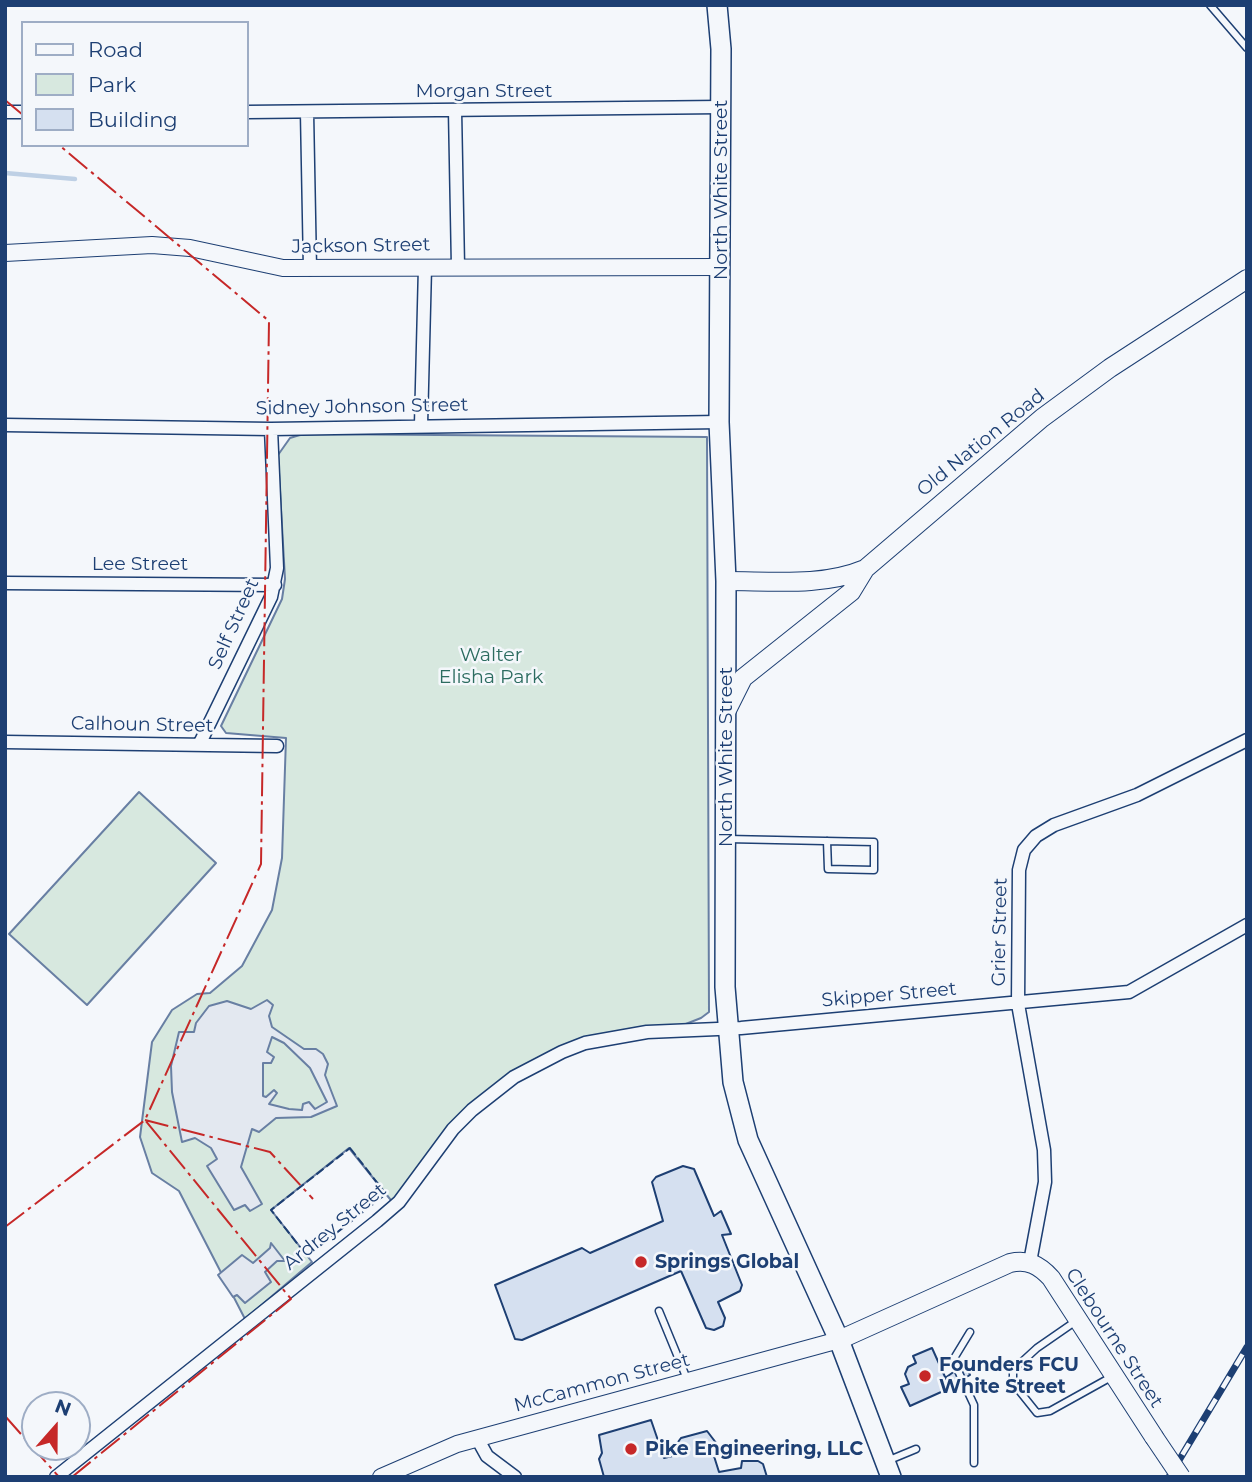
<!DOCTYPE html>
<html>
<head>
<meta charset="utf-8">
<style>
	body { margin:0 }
	#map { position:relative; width:1252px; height:1482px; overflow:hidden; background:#f4f7fb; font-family:Montserrat,sans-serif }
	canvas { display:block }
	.frame { position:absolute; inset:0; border:7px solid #1d3f73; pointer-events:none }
	.legend { position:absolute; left:21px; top:21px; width:228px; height:126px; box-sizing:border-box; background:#f4f7fb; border:2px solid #9eadc5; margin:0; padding:9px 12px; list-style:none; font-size:21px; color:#1d3f73 }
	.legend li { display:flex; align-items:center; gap:14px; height:35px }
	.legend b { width:35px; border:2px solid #9eadc5 }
	.north { position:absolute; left:21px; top:1391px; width:70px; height:70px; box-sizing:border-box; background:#f4f7fb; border:2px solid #9eadc5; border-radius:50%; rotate:21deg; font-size:19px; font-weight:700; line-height:28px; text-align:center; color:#1d3f73 }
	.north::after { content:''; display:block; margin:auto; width:24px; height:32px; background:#c62828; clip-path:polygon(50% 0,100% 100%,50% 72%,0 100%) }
</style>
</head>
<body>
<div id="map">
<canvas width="1252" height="1482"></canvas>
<div class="frame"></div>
<ul class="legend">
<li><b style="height:9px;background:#f4f7fb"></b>Road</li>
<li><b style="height:19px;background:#d7e8df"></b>Park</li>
<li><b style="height:19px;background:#d5e0f0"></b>Building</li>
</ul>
<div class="north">N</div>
</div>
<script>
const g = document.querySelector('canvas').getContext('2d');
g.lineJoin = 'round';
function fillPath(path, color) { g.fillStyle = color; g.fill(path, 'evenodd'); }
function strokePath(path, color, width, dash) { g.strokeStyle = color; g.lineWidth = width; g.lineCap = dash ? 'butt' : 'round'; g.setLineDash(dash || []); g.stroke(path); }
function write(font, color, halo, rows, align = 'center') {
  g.font = font + ' Montserrat,sans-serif'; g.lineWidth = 5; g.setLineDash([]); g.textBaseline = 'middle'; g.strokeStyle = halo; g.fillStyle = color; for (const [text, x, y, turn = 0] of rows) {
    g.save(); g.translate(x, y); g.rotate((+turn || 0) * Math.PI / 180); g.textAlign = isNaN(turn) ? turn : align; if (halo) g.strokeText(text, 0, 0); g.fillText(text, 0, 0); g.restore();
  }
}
const green = new Path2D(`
	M303,434L707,437L709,1012L701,1018L673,1029L584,1041L467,1111L394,1204L349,1148L271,1210L312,1262L245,1319L179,1191L152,1173L140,1137L152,1042L172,1010L197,994L210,993L242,966L272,910L282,858L286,738L226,733L221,726L282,599L285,579L278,455L290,438Z
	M139,792L216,863L87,1005L9,934Z`);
fillPath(green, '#d7e8df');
strokePath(green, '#687fa3', 2);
const parking = new Path2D(`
	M267,1000L273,1005L269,1016L272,1027L304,1049H316L323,1054L328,1064L325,1075L337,1106L311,1117L276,1118L259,1132L252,1129L241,1167L262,1204L250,1211L245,1205L234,1210L207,1166L217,1159L211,1148L195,1138L182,1142L172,1092L171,1066L179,1032H194L196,1023L209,1006L227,1001L251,1009ZM272,1037L284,1043L310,1068L327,1102L315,1109L309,1102L303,1104L302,1110L289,1109L269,1104L277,1093L274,1090L266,1097L263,1096V1063H271L274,1057L267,1052Z
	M271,1243L285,1261H277L265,1272L271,1282L245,1303L237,1295L233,1297L218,1275L242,1255L253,1263L270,1248Z`);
fillPath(parking, '#e3e8f0');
strokePath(parking, '#687fa3', 2);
strokePath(new Path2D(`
	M5,173L75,179`), '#bed0e5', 4.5);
const building = new Path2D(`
	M683,1166L694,1169L714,1216L721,1211L731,1234L722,1235L742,1285L740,1291L718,1302L725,1318L723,1326L714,1330L706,1328L681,1271L522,1340L515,1339L495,1285L582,1248L590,1253L663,1221L652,1182L656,1177Z
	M932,1348L950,1388L910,1406L901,1387L909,1384L905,1374L908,1367L916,1363L913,1356Z
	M965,1364L970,1375L949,1387L945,1378Z
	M651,1420L664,1458L681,1454L678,1442L681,1438L707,1431L720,1448L713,1453L719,1472L741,1468L742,1461H758L763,1464L767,1477H604L599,1459L602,1453L599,1435Z`);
fillPath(building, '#d5e0f0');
strokePath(building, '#1d3f73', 2);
const service = new Path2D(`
	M1210,5L1247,48
	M727,839L874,842V870L828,869L827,841
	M659,1311L687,1379
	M1076,1321L1037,1348L1013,1370V1383L1037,1413L1050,1411L1113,1376
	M970,1332L953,1360L974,1405V1463
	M887,1461L916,1449`);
const minor = new Path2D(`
	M455,110L458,267
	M5,112H23
	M247,112L721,107
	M307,112L310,269
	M5,425L271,429L719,422
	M421,425L425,267
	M5,583L275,585
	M5,742L277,746
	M199,745L271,597L277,568L271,429
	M1030,1262L1045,1182L1044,1150L1018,1004L1019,870L1024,850L1036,836L1054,825L1137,795L1247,740
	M477,1438L487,1456L515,1477
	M56,1477L377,1221L399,1202L453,1129L472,1110L514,1077L562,1052L585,1043L647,1032L741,1028L1129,992L1247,925`);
const tertiary = new Path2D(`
	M5,253L152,245L190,248L283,268L721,267
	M381,1477L457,1444L839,1340`);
const secondary = new Path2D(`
	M726,581C772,581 822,587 865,569L1042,418L1110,368L1247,279
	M726,712L743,678L851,592L865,569
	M839,1340L1010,1263C1028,1259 1039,1265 1051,1278L1154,1437`);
const primary = new Path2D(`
	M717,5L721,49L719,422L726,581L725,987L733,1082L748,1140L839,1340L891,1477`);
strokePath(service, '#1d3f73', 9);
strokePath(minor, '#1d3f73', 15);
strokePath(tertiary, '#1d3f73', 18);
strokePath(secondary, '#1d3f73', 20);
strokePath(primary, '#1d3f73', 22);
strokePath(service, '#f4f7fb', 6);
strokePath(minor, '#f4f7fb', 12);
strokePath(tertiary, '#f4f7fb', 16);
strokePath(secondary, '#f4f7fb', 18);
strokePath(primary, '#f4f7fb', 19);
const rail = new Path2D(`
	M1169,1477L1247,1347`);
strokePath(rail, '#1d3f73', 7);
strokePath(rail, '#f4f7fb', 4.5, [13]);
const secondaryBridge = new Path2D(`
	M1154,1437L1181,1477`);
strokePath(secondaryBridge, '#1d3f73', 20, []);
strokePath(secondaryBridge, '#f4f7fb', 18);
strokePath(new Path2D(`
	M350,1148L386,1194L307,1256L271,1210Z`), '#1d3f73', 2, [9, 3.5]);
strokePath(new Path2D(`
	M5,100L23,115
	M145,1120L270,1152L313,1199
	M5,1227L145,1120L261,864L269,321L59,145
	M5,1416L59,1477
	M72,1477L291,1299L145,1120`), '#c62828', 2, [24, 5, 3.5, 5]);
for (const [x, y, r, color] of [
	[641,1262,7,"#c62828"],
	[925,1376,7,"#c62828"],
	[631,1449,7,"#c62828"]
]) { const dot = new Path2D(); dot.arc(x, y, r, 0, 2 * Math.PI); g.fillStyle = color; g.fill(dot); strokePath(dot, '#f4f7fb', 2.5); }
write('19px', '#1d3f73', '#f4f7fb', [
	["Morgan Street",484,91],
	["North White Street",721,190,-90],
	["Jackson Street",361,246,-1],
	["Sidney Johnson Street",362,407,-1],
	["Old Nation Road",981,443,-39],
	["Lee Street",140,564],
	["Self Street",234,624,-66],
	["Calhoun Street",142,725,1],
	["North White Street",726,757,-90],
	["Grier Street",1000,932,-89],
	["Skipper Street",889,995,-5],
	["Ardrey Street",335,1227,-39],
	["Clebourne Street",1114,1338,57],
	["McCammon Street",602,1383,-15]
]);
write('19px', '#2c6c60', '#f4f7fb', [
	["Walter",491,655],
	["Elisha Park",491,677]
]);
write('bold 19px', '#1d3f73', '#f4f7fb', [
	["Springs Global",655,1262],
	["Founders FCU",939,1365],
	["White Street",939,1387],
	["Pike Engineering, LLC",645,1449]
], 'left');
</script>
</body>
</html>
